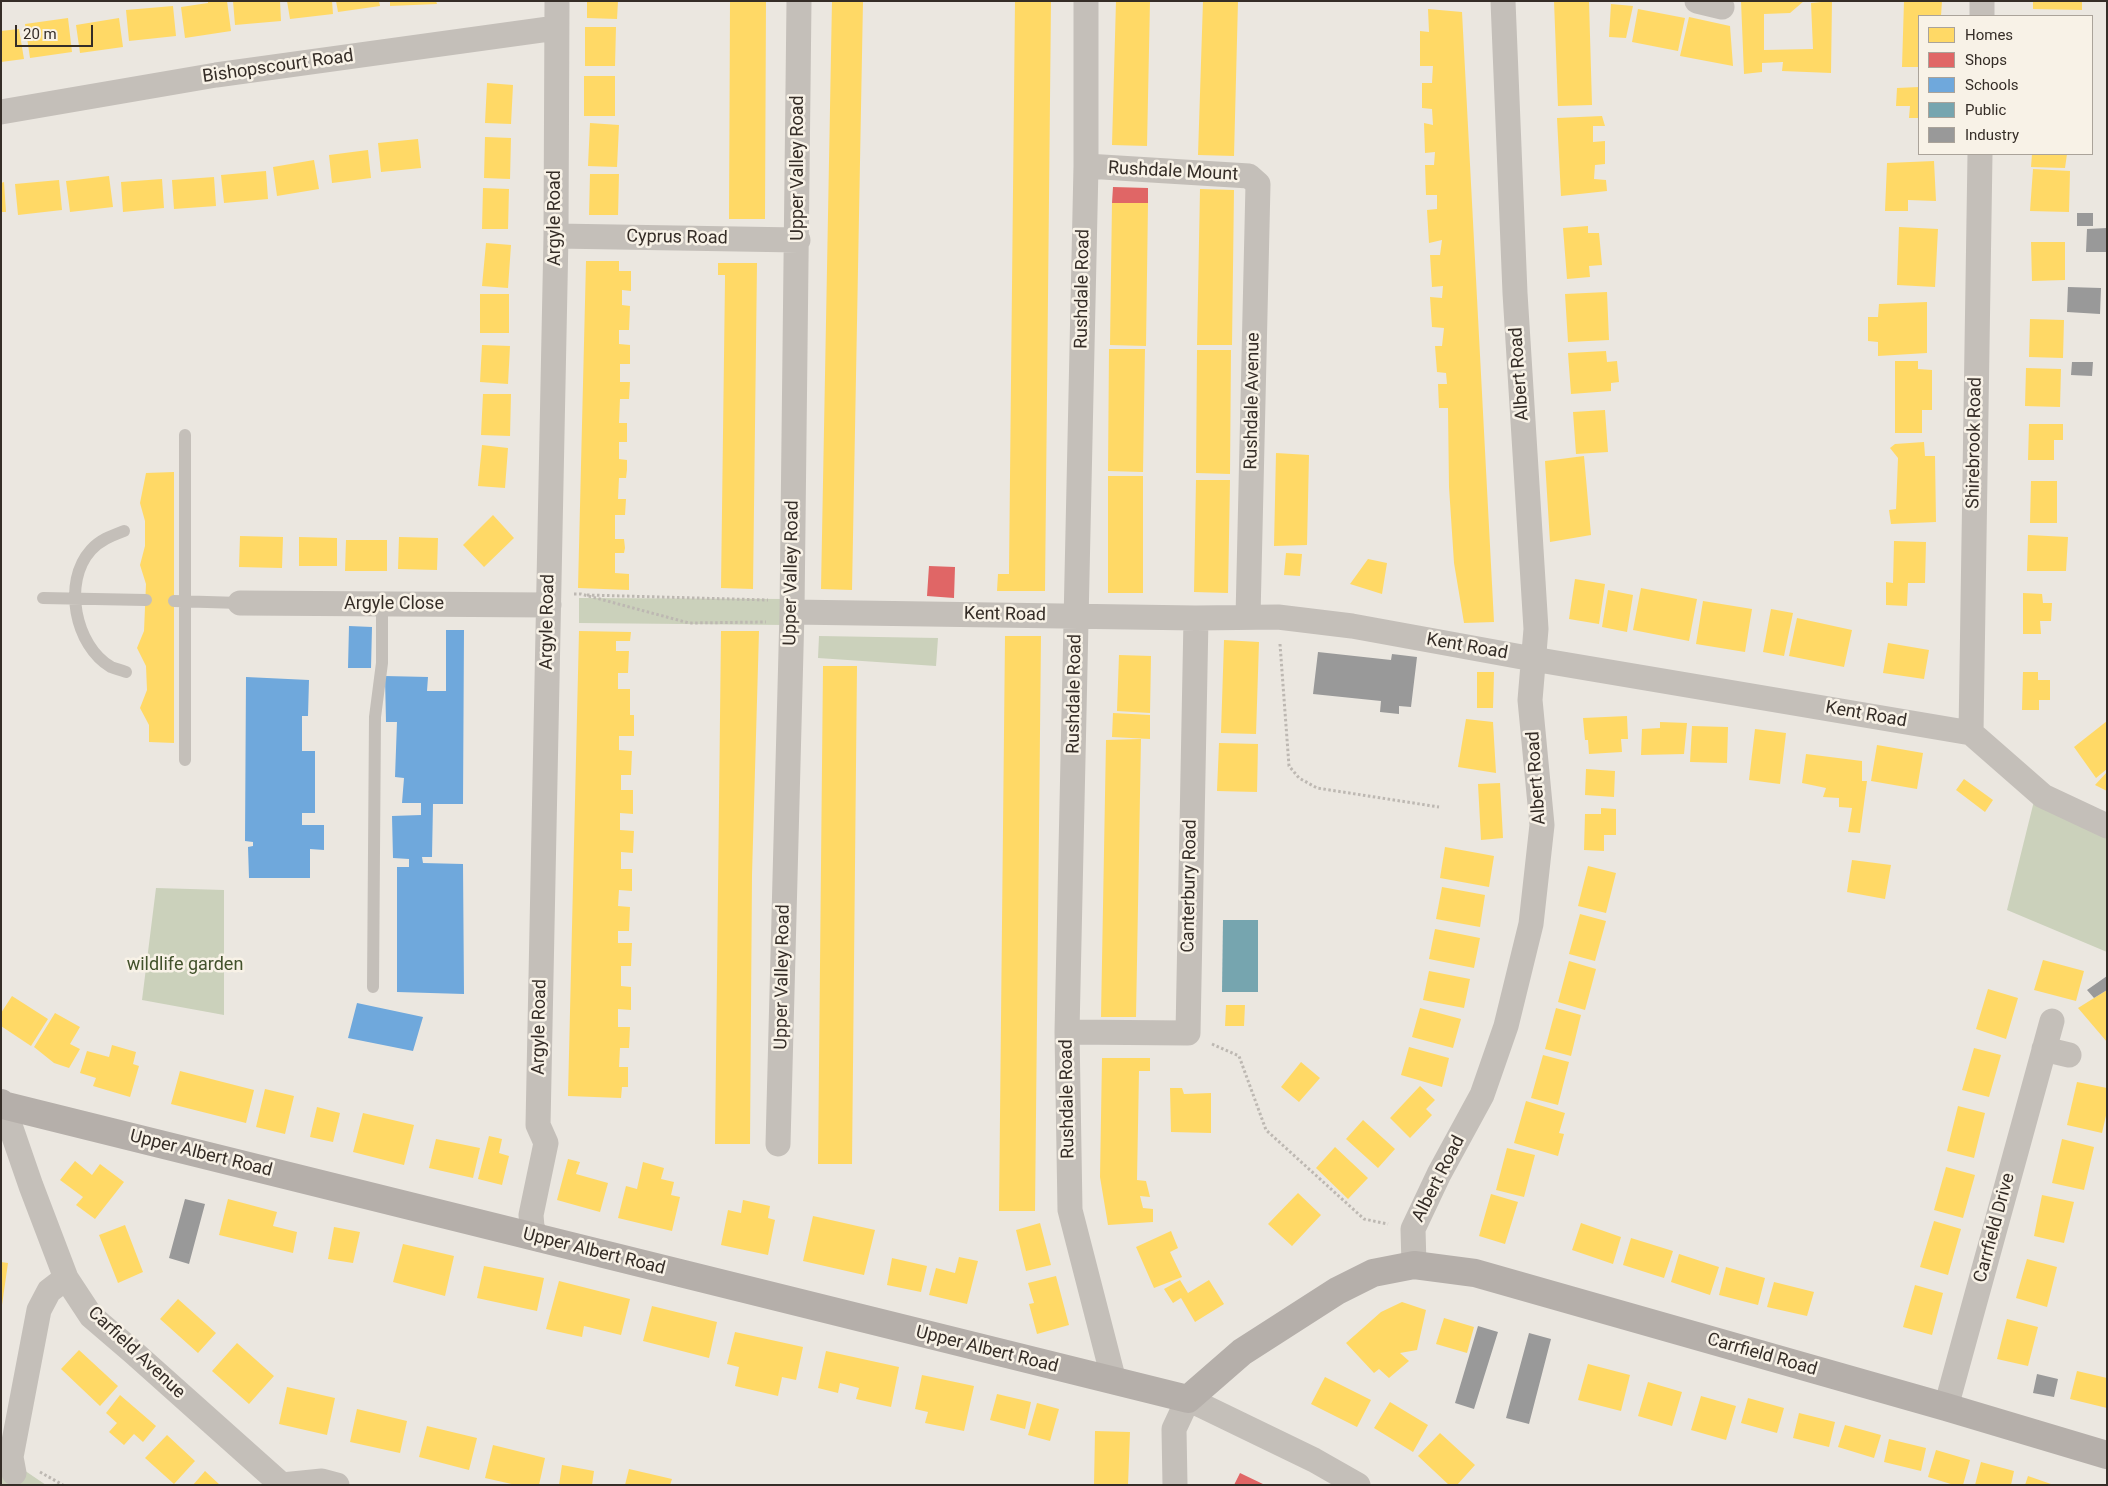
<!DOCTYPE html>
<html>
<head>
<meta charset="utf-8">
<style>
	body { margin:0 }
	#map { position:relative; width:2108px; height:1486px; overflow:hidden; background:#ebe7e0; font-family:Roboto,sans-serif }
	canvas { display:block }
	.frame { position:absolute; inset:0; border:2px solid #352d27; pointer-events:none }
	.legend { position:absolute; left:1918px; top:15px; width:175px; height:140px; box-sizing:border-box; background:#f8f2e7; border:1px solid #aaa39a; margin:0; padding:6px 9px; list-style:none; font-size:15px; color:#352d27 }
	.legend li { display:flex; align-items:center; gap:10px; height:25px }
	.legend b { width:25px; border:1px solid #aaa39a }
	.scale { position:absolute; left:15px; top:25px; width:78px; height:22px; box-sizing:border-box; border:2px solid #352d27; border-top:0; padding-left:6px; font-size:15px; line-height:18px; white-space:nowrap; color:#352d27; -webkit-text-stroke:4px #f8f2e7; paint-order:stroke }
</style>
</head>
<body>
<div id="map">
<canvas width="2108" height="1486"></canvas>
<div class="frame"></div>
<ul class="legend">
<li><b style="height:14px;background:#ffd966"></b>Homes</li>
<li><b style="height:14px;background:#e06666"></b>Shops</li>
<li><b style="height:14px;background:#6fa8dc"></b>Schools</li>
<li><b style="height:14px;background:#76a5af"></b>Public</li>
<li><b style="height:14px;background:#999"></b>Industry</li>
</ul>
<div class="scale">20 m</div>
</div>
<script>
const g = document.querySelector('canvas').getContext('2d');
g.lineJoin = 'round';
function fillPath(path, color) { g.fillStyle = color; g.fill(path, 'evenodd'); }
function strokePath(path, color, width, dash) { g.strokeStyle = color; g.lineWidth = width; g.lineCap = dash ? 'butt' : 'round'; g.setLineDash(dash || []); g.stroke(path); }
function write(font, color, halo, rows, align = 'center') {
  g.font = font + ' Roboto,sans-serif'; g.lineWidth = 5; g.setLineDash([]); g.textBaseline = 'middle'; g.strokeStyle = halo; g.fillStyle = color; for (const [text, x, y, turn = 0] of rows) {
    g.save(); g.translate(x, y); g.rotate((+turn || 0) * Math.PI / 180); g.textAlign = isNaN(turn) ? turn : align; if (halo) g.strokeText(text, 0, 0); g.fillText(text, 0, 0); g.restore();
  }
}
fillPath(new Path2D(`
	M579,598L787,599L786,625L579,623Z
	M819,636L938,638L936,666L818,658Z
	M2035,797L2107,831V952L2007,910Z
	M156,888L224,890V1015L142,1000Z
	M1,1463L18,1466L46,1485H1Z`), '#cbd1bb');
fillPath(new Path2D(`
	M208,1H227L231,31L185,38L181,7L208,3Z
	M233,1H280L281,21L235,25Z
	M287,1H332L333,14L290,19Z
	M336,1H379L380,6L338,12Z
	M390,1H436L437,4L390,6Z
	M587,1H618L617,19L587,18Z
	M730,1H766L765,219H729Z
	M832,1H863L852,590L821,589Z
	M1015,1H1051L1045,591H997L998,574H1009V571Z
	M1116,1H1150L1147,146L1112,145Z
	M1203,1H1238L1234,156L1198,155Z
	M1554,1H1589L1592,105L1558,106Z
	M1741,1H1804L1790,13L1764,14V50L1813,49L1811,3L1832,1L1831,73L1782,71L1783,62L1762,63V72L1744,74Z
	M1904,1H1942L1941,16H1919V67H1902Z
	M2033,1H2082V10L2033,9Z
	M1611,4L1633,6L1626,38L1609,37Z
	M173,6L176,36L129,41L126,10Z
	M1428,9L1462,12L1494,622L1464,623L1454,563L1449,487L1448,408H1439L1438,384H1447L1446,373L1437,372L1435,346H1442L1444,328L1432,327L1430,297L1442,298L1443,286L1432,287L1430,255H1440L1442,240L1429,243L1427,210L1437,209V195H1426L1425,165H1434L1435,152L1425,153L1424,123L1433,125L1432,109L1422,108V83H1432L1433,66H1420V31L1429,32Z
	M1638,9L1685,18L1678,51L1632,42Z
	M1689,17L1730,26L1733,66L1680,56Z
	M68,18L72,52L30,58L25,24Z
	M119,18L123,47L80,53L76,25Z
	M585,27H616L615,66H585Z
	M19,29L24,59L1,62V31Z
	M584,76H615V116H584Z
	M487,83L513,85L511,124L485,123Z
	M1919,87V118H1909L1910,106H1896L1897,88Z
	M1602,116L1605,126H1593V142L1605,141V164L1595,165L1594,179L1606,180L1607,191L1561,196L1557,118Z
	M590,123L619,125L617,167L588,166Z
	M485,137L511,138L510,179L484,178Z
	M418,139L421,168L381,172L378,143Z
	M368,150L371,178L332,183L329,155Z
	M2032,154H2067L2065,168L2031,167Z
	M314,160L319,189L277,196L273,167Z
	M1934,161L1936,201L1908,200V211H1885L1887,163Z
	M2033,169L2070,171L2069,212L2030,211Z
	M266,171L268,199L224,203L221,175Z
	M590,174H619L618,215H589Z
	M109,176L113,207L70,212L66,181Z
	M214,177L216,206L174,209L172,180Z
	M162,179L164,208L123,212L121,182Z
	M59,180L62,210L18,215L15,184Z
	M4,182L6,212H1V183Z
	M483,188L509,189L508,229H482Z
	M1200,189L1234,190L1232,345H1197Z
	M1112,203H1148L1146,346L1110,345Z
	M1588,226V233H1599L1602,265L1589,266L1590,277L1567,279L1563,228Z
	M1899,227L1938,229L1935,287L1897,285Z
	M2031,242H2065V280L2032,281Z
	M486,243L511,245L508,288L482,286Z
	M586,261H619V271H631V291L622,290V305L630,306L629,330H619V344L630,345V364H620V382H630L629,399H620L619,423H627V442H619V459L627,460V470L626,478H619L618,499H626L625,515H615V539H624L625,548L624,553H615V573L629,574V590L578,588Z
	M718,263H757L753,589L721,588L725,279V275H718Z
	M1607,292L1609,340L1568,342L1565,294Z
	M480,294H509V333H480Z
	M1927,302V353L1878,356V342L1868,341V317H1878L1879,304Z
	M2030,319L2064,320L2063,358L2029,357Z
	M482,345L510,346L508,384L480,382Z
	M1109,349H1145L1143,472L1108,471Z
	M1197,350H1231L1230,474L1196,473Z
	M1606,351L1607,362L1617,361L1619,382L1611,383V391L1571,394L1568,353Z
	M1895,361H1918V369L1932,370V410H1922V433H1895Z
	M2026,368L2061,369L2060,407L2025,406Z
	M483,394H511L510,436L481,435Z
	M1605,410L1608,452L1576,454L1573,412Z
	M2029,424H2063V440H2054V460H2028Z
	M1924,442L1925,456H1935L1936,522L1891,524L1889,510L1896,509L1898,458L1890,448L1895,444Z
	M482,445L508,448L505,488L478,486Z
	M1276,453L1309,455L1307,545L1274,546Z
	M1584,456L1591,535L1550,542L1545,461Z
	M174,472V743L149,742V725L140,708L147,690L146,666L137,648L144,631L146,584L140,565L145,546V521L140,503L146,473Z
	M1108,476H1143V593H1108Z
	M1196,480H1230L1228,593L1194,592Z
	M2031,481H2057V523H2030Z
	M493,515L514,538L484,567L463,545Z
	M2028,535L2068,537L2066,571H2027Z
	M240,536L283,537L282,568L239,567Z
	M299,537L337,538V566H299Z
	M399,537L438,538L437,570L398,569Z
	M346,540H387V571H345Z
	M1894,541L1926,542L1925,583H1908L1907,606L1886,605V582L1893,583Z
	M1286,553L1302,554L1300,576L1284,575Z
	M1368,559L1387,563L1382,594L1350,584Z
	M1575,579L1605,584L1599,624L1569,619Z
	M1641,588L1697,599L1689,641L1633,630Z
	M1608,590L1633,595L1627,632L1602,627Z
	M2023,593L2042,594L2043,603H2052L2051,621H2040L2041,634H2023Z
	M1703,601L1752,609L1745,652L1696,644Z
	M1771,609L1793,613L1784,656L1763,652Z
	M1797,618L1852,630L1844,667L1789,656Z
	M579,631L631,632L630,641H616V651H629L628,673H618V689H630V715H634V736H619V750L632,751L631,775H621V790H633V814L620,813V830L634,831L633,853L621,852V869H632V891L619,890L618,906L630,907L629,931H618V943H632L631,966H621V986L631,987V1010L618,1009V1027H630L629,1048H620L619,1067H628V1087H622L621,1098L568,1096Z
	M721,631H759L752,875L750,1144H715Z
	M1005,636H1041L1035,1211H999Z
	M1224,640L1259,642L1256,734L1221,733Z
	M1888,643L1929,650L1924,679L1883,673Z
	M1119,655L1151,656L1150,713L1117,711Z
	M823,666H857L852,1164H818Z
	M1477,672H1494L1493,708H1477Z
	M2023,672H2038V680H2050V700H2039V710H2022Z
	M1113,713L1150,715V739L1112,737Z
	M1627,716L1628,739H1621L1622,752L1589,754L1588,740H1585L1583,718Z
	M1466,719L1493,722L1496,773L1458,767Z
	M2107,721V769L2096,778L2074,747Z
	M1660,722L1687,723L1684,754L1641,755L1642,729L1660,728Z
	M1692,726L1728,727L1727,763L1690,762Z
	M1755,729L1786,733L1780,784L1749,780Z
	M1141,739L1136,1017H1101L1106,740Z
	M1219,743L1258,744L1257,792L1217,791Z
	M1877,745L1923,753L1917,789L1871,781Z
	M1806,754L1862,761V781H1867L1860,833L1848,832L1852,808L1839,807V798L1823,797L1826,788L1802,783Z
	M1586,769L1615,771L1614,797L1585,795Z
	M2107,772V791L2095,785Z
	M1964,779L1993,800L1985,812L1956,790Z
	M1500,783L1503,838L1481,840L1478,784Z
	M1601,808L1616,809V835H1604V851L1584,850L1585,814H1601Z
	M1445,847L1494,856L1489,887L1440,878Z
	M1852,860L1891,865L1885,899L1847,892Z
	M1588,866L1616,873L1606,913L1578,906Z
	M1442,887L1485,895L1480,927L1436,919Z
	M1580,914L1606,921L1595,961L1569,954Z
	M1435,929L1480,938L1474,968L1429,959Z
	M2043,960L2084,971L2076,1001L2034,990Z
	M1569,961L1596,969L1585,1010L1558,1002Z
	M1429,971L1470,979L1464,1008L1423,1000Z
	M1988,989L2018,998L2006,1039L1976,1029Z
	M2107,990V1042L2078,1008Z
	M12,996L48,1019L31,1046L1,1026V1013Z
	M1226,1005H1245L1244,1026H1225Z
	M1420,1008L1461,1019L1453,1048L1412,1037Z
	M1556,1008L1581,1015L1571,1056L1545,1049Z
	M55,1013L80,1027L70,1044L80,1049L69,1068L54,1063L34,1047Z
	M112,1045L136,1052L133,1064L139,1066L130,1097L93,1086L96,1078L80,1073L87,1051L109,1057Z
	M1409,1047L1449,1058L1442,1087L1401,1075Z
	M1974,1048L2001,1055L1989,1097L1962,1090Z
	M1543,1055L1569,1062L1558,1105L1531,1098Z
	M1102,1058H1150V1071H1139L1137,1180L1146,1181L1150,1197L1140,1196L1143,1208L1153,1209V1222L1108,1225L1100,1177Z
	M1301,1062L1320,1078L1299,1102L1281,1087Z
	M180,1071L254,1090L246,1123L171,1104Z
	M2077,1082L2107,1088V1111L2102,1133L2067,1125Z
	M1420,1086L1435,1100L1426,1109L1432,1115L1410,1138L1390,1118Z
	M1170,1088H1182L1184,1094L1211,1093V1133L1171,1132Z
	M265,1089L294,1096L285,1134L256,1127Z
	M1526,1101L1565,1113L1559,1133L1564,1134L1558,1156L1514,1143Z
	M1958,1106L1985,1113L1974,1158L1947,1151Z
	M317,1107L340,1113L333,1142L310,1137Z
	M363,1113L414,1125L404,1165L353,1152Z
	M1363,1120L1395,1149L1378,1168L1346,1139Z
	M489,1136L502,1139L499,1153L509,1156L502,1185L478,1179Z
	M436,1139L480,1148L473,1178L429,1168Z
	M2062,1139L2094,1147L2084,1190L2052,1183Z
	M1335,1147L1368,1178L1348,1199L1316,1168Z
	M1507,1148L1535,1155L1524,1197L1496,1190Z
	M568,1159L580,1162L576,1174L608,1183L600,1212L557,1200Z
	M75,1161L92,1175L100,1164L124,1182L95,1219L76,1205L83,1197L60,1180Z
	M643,1162L664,1168L661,1179L674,1182L671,1195L680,1197L672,1231L618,1218L626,1186L637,1189Z
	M1946,1167L1975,1175L1963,1218L1934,1210Z
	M1298,1193L1321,1215L1292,1246L1268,1224Z
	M1491,1194L1518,1202L1505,1244L1479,1236Z
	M2042,1195L2074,1202L2064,1243L2034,1236Z
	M228,1199L277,1212L273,1226L297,1232L293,1253L219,1235Z
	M743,1200L770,1206L768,1218L775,1220L768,1255L721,1245L728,1210L741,1213Z
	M813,1216L875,1230L864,1275L803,1261Z
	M1934,1221L1961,1229L1948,1275L1920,1267Z
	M1040,1223L1051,1265L1026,1271L1016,1230Z
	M1581,1223L1621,1237L1613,1264L1572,1250Z
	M125,1225L143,1272L118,1283L99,1235Z
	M334,1227L360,1232L353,1263L328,1259Z
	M1171,1231L1178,1248L1170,1252L1182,1277L1154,1288L1136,1247Z
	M1631,1238L1673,1251L1664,1278L1623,1265Z
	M403,1244L454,1256L445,1296L393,1282Z
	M1679,1254L1719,1267L1710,1295L1671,1282Z
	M959,1257L978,1261L967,1304L929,1295L936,1268L955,1273Z
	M892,1258L927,1266L921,1292L887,1285Z
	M2027,1259L2057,1267L2047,1307L2016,1298Z
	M1,1262L8,1263L2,1305H1Z
	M484,1266L544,1278L537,1311L477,1298Z
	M1726,1267L1765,1278L1758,1305L1719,1295Z
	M1056,1276L1069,1325L1037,1334L1029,1304L1034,1303L1028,1283Z
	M1180,1280L1188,1293L1209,1280L1224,1304L1195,1322L1181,1298L1173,1303L1164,1289Z
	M559,1281L630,1299L621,1335L584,1326L582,1337L546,1329Z
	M1774,1282L1814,1292L1807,1316L1767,1307Z
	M1915,1285L1943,1293L1932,1335L1903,1327Z
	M178,1299L216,1333L198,1353L160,1319Z
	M1402,1302L1426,1310L1417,1350L1400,1353L1409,1361L1389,1378L1379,1369L1374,1373L1346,1343L1381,1312Z
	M652,1306L717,1322L709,1358L643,1341Z
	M1444,1318L1474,1327L1467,1353L1436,1344Z
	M2007,1319L2038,1327L2028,1366L1997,1359Z
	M735,1332L803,1347L796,1380L782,1377L778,1396L735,1386L739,1367L727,1364Z
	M237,1343L274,1376L249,1404L212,1371Z
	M79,1350L118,1386L100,1406L61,1369Z
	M826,1351L899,1367L891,1407L856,1399L859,1388L840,1383L838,1393L818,1388Z
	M1588,1364L1630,1375L1621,1411L1578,1400Z
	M2077,1371L2107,1378V1408L2070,1399Z
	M922,1375L974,1386L964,1431L925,1423L928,1412L915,1409Z
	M1325,1377L1371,1400L1357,1427L1311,1404Z
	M1648,1382L1682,1392L1672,1426L1638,1416Z
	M287,1387L335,1398L327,1435L279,1424Z
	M997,1394L1031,1402L1025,1429L990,1420Z
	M120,1395L156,1426L143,1442L134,1434L124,1445L109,1432L117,1423L106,1413Z
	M1701,1396L1736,1406L1726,1440L1691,1430Z
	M1748,1398L1784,1408L1777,1433L1741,1423Z
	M1390,1402L1428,1425L1413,1452L1374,1428Z
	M1037,1403L1059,1409L1050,1441L1028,1435Z
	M357,1409L407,1421L400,1453L350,1442Z
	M1799,1413L1835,1422L1829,1447L1793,1438Z
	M1845,1425L1881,1435L1874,1458L1838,1447Z
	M427,1426L477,1438L469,1470L419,1457Z
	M1095,1431L1130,1432L1128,1485H1094Z
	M1440,1433L1475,1465L1457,1485H1449L1418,1456Z
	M167,1435L195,1461L174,1484L145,1458Z
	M1889,1439L1926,1448L1921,1471L1884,1462Z
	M493,1445L545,1458L539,1485H516L485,1478Z
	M1936,1450L1970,1460L1963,1485H1954L1928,1477Z
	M1981,1462L2014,1471L2011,1485H1975Z
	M562,1465L594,1471L592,1485H559Z
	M629,1469L672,1479L670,1485H625Z
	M205,1471L220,1485H193Z
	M2028,1476L2051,1484V1485H2025Z`), '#ffd966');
fillPath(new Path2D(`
	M1113,187L1148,188V203H1112Z
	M929,566L955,567L954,598L927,596Z
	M1240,1473L1265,1485H1234Z`), '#e06666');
fillPath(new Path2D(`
	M349,626L372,627L371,668H348Z
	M446,630H464L463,804H433L432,857H422L423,863L463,864L464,994L397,992V867H409V859L393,858L392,816L421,815V803H402L404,778L395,777L397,722H386L385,676L428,677L427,691H446Z
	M246,677L309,680L308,716H302V751H315V813H302V825H324V850L310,849V878H249L248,847L253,846V842L245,841Z
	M357,1003L423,1017L413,1051L348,1038Z`), '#6fa8dc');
fillPath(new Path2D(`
	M1223,920H1258V992H1222Z`), '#76a5af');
fillPath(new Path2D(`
	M2077,213H2093V226H2077Z
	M2107,228V252H2086L2087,229Z
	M2068,287L2101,288L2100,314L2067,312Z
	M2072,362H2093L2092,376L2071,375Z
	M1318,652L1391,660L1392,654L1417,657L1411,707L1399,706V714L1380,712L1381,701L1313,694Z
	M2107,976V990L2094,998L2087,990Z
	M185,1199L205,1204L189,1264L169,1258Z
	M1478,1326L1498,1332L1474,1409L1455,1403Z
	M1529,1333L1551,1339L1529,1424L1506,1418Z
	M2037,1374L2058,1379L2054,1397L2033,1393Z`), '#999');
strokePath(new Path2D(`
	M574,594H581L689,623L766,622
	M587,595L768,600
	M1280,644L1289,766L1299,778L1317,788L1439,807
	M1212,1044L1239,1056L1266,1130L1364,1219L1388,1224
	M40,1472L63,1485`), '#bdb8b2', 3, [2.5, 2.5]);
strokePath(new Path2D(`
	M185,435V760
	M124,531C111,536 100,540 91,550C62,582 75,646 111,667C116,669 121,670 126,672
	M43,598L146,600
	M174,601L240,603
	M373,987L375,717L382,663V604`), '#c4bfb9', 12);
strokePath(new Path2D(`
	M1086,1V166L1067,1032L1070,1210L1114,1381
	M1697,1L1722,7
	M1982,16V1
	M1,112L216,75L556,28
	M1086,166L1249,176L1258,184L1248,617
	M556,236L798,240
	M240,603L549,605
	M792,612L1196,618L1278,617L1352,626L1533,659L1971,733L2043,796L2107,826
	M1971,733L1980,154
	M1067,1032L1188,1033L1196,618
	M2044,1049L2069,1055
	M3,1105L31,1186L66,1278L91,1316L133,1352L282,1485L322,1481L337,1485
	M778,1144L792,612L799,1
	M538,1239L532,1227L531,1215L546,1143L538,1125L556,236L557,1
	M1414,1265L1413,1229L1439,1174L1482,1095L1506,1026L1531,924L1542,825L1530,700L1536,629L1515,293L1503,1
	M1946,1407L2052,1021
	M14,1473L11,1457L39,1310L49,1291L66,1278
	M1175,1485L1174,1429L1188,1399L1314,1460L1358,1485`), '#c4bfb9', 25);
strokePath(new Path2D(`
	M1,1103L3,1105L1188,1399L1242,1352L1337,1291L1373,1273L1414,1265L1475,1273L1946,1407L2107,1455`), '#b5afaa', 28);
write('18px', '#352d27', '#f8f2e7', [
	["Bishopscourt Road",278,67,-8],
	["Upper Valley Road",798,168,-90],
	["Rushdale Mount",1173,172,3],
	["Argyle Road",555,218,-90],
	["Cyprus Road",677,238,1],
	["Rushdale Road",1083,289,-89],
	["Albert Road",1520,374,-94],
	["Rushdale Avenue",1253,401,-89],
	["Shirebrook Road",1975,443,-89],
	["Upper Valley Road",792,573,-89],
	["Argyle Close",394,604],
	["Kent Road",1005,615,1],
	["Argyle Road",548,622,-89],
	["Kent Road",1467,647,10],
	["Rushdale Road",1075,694,-89],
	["Kent Road",1866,715,10],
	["Albert Road",1537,778,-94],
	["Canterbury Road",1190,886,-89],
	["Upper Valley Road",783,977,-89],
	["Argyle Road",540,1027,-89],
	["Rushdale Road",1068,1099,-91],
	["Upper Albert Road",201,1154,14],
	["Albert Road",1439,1179,-63],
	["Carrfield Drive",1995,1228,-75],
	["Upper Albert Road",594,1252,14],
	["Upper Albert Road",987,1350,14],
	["Carfield Avenue",136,1353,43],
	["Carrfield Road",1762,1355,16]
]);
write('18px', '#42522c', '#f8f2e7', [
	["wildlife garden",185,965]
]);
</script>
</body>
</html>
